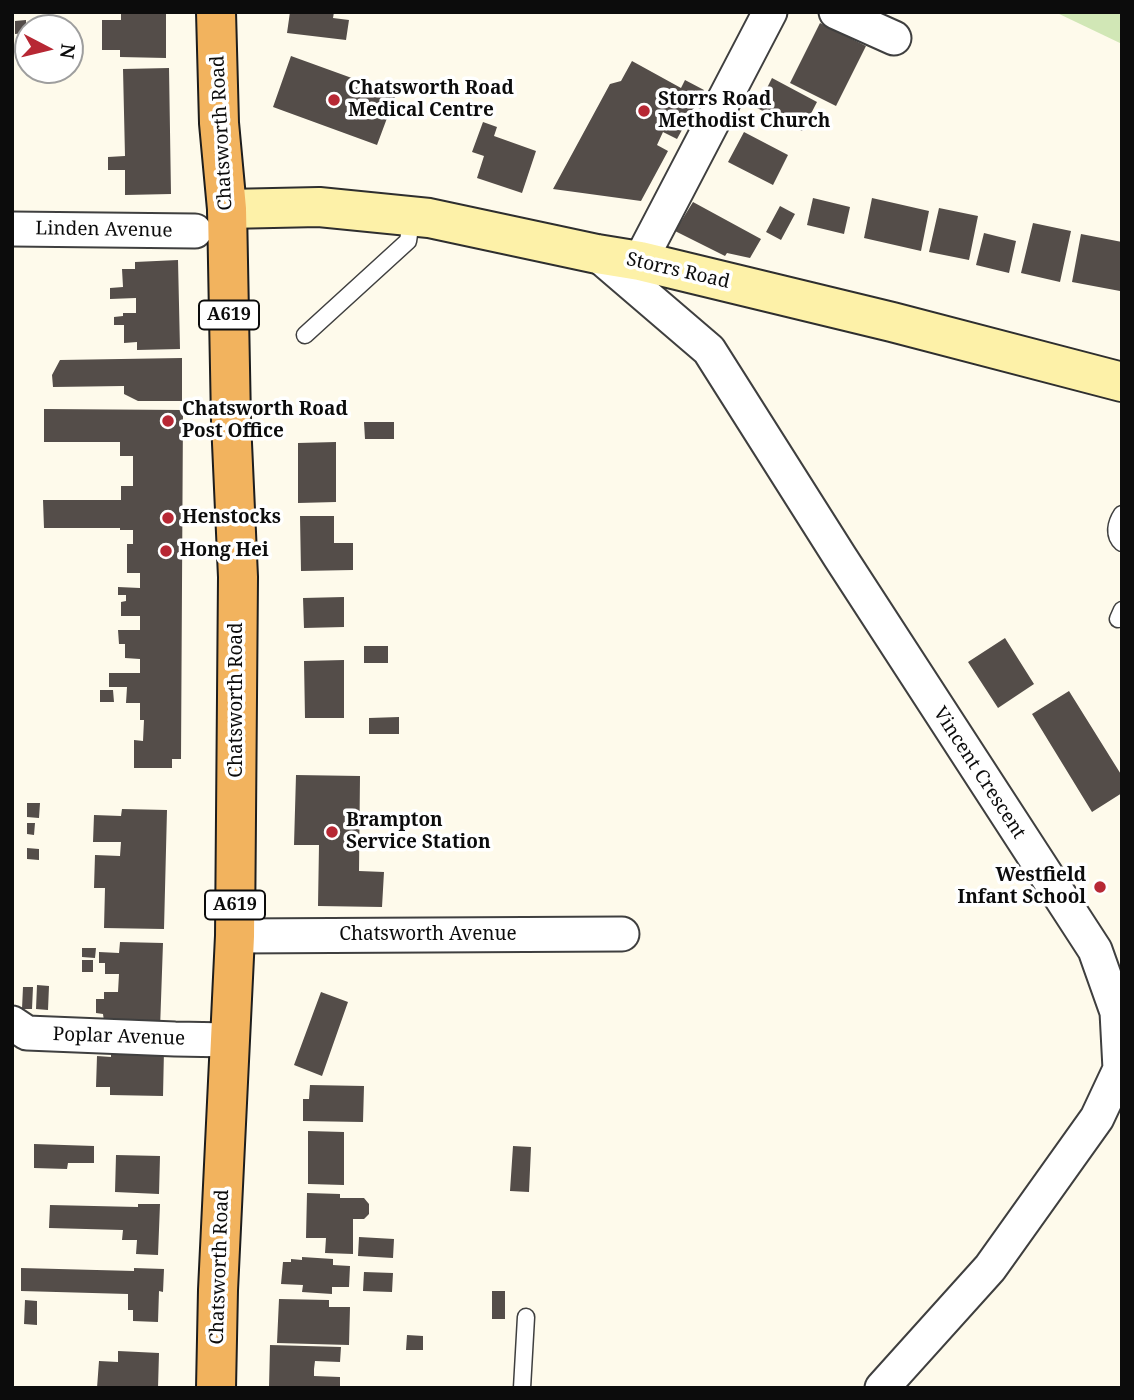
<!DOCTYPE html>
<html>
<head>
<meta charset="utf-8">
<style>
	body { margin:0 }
	#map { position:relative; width:1134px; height:1400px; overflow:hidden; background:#fefaeb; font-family:"Noto Serif",serif }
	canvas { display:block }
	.frame { position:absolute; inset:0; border:14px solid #0c0c0c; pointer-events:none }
	.north { position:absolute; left:14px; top:14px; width:70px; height:70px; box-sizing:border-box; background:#fff; border:2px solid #9e9e9e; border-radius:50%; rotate:97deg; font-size:19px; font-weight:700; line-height:28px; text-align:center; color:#0c0c0c }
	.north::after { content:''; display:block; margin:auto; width:24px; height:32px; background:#b72834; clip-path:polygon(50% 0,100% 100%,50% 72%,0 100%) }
</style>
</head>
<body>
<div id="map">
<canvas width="1134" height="1400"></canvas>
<div class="frame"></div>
<div class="north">N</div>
</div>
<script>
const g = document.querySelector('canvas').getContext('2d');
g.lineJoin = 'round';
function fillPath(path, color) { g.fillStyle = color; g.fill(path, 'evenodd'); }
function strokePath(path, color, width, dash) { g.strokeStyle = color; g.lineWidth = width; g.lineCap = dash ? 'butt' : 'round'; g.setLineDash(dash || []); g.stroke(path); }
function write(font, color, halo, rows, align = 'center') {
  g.font = font + ' "Noto Serif",serif'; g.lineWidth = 7; g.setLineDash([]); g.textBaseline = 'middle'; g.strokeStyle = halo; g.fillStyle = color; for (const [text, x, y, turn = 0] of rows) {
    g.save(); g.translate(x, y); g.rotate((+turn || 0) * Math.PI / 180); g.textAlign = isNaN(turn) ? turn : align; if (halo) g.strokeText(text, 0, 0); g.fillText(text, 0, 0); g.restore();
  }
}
fillPath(new Path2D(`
	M1055,12H1122V44Z`), '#d1e7b6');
fillPath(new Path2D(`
	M121,12H166V58L120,57V50H102V20H121Z
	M290,12H334L333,18L349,20L346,40L287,33Z
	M26,20V33L15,34V21Z
	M820,23L866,46L836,106L790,83Z
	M16,41H27V48H16Z
	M291,56L396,94L377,145L273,107Z
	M632,61L681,88L685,80L704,90L677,139L663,132L657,145L668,151L641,201L553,189L610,84L621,81Z
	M169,68L171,194L125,195V170H108V157L125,156L123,69Z
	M772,78L817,102L802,131L757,108Z
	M483,122L497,127L494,136L536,151L522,193L477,178L484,156L472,152Z
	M744,132L788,155L773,185L728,162Z
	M813,198L850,207L844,234L807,225Z
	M872,198L929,211L921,251L864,238Z
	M693,202L761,239L750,258L727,253L725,256L675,231Z
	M780,206L795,214L781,240L766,232Z
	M939,208L978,216L969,260L929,252Z
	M1033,223L1071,231L1060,282L1021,273Z
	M984,233L1016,241L1009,273L976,265Z
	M1081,234L1122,242V282L1120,291L1072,282Z
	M178,260L180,349L137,350V342L124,343V325H114V317L123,316V313H136V298L110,299V288L123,287L122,269H135V262Z
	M182,358V401H138L124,394V386L53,387L52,375L60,360Z
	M44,409L183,410L181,759H172V768H134V740L143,741L144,720H140V703H126L127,687H109V673H140V659L125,658V644H119L118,630H140V616H121V602L126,601V595H118V587L140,588V573H127V544H133V530H120V528H44L43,500H121V486H133V456H120V442H44Z
	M364,422H394V439H365Z
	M336,442V502L298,503V443Z
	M300,516H334V543H353V570L301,571Z
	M344,597V627L304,628L303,598Z
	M1005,638L1034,684L998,708L968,662Z
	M364,646H388V663H364Z
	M344,660V718H305L304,661Z
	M100,690H113L114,702H100Z
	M1069,691L1122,776V793L1092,812L1032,714Z
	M399,717V734H369V718Z
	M296,775L360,776L359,871L384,872L382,907L318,906L319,845H294Z
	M27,803H40L39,818L27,817Z
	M122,809L167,810L164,929L104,928L105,888H94L95,855L120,856L121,842H93L94,815L121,816Z
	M27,823H35L34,835L27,834Z
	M27,848L39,849V860L27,859Z
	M120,942L163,943L160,1029L104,1021L103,1014L96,1013V999H104V992H118L119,974H105V963H99V952L119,953Z
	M82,948H96L95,958L82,957Z
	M82,960H93V972H82Z
	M37,985L49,986L48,1010L36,1009Z
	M23,987H33L32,1009H22Z
	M321,992L348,1002L322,1076L294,1065Z
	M111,1049L164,1050L163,1096L110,1095V1087H96L97,1056L111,1057Z
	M310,1085L364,1086L363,1122L303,1121V1099H309Z
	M308,1131L344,1132V1185L308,1184Z
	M34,1144L94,1146V1163H68L67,1169L34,1168Z
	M513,1146L531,1147L529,1192L510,1191Z
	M116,1155L160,1156L159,1194L115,1192Z
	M307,1193L340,1194V1198H364L369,1204V1214L364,1219H353V1254L325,1253L326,1238H306Z
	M138,1204H160L158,1255L136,1254L137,1240H122L123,1230L49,1228L50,1205L138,1207Z
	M359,1237L394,1239L393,1258L358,1256Z
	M302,1257L333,1259V1265L350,1266L349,1287H332V1294L302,1292L303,1285L281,1284L283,1262H291V1259L302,1260Z
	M21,1268L134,1271V1268L164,1269L163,1292L159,1291L158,1322L133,1321V1310H128V1294L21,1291Z
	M364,1272L393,1273L392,1292L363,1291Z
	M492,1291H505V1319H492Z
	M279,1299L329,1300V1307H350L349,1345L277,1343Z
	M25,1300L37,1301V1325L24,1324Z
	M407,1335L423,1336V1350H406Z
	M270,1345L341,1347L340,1362L315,1361L314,1369V1376L340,1377V1388H269Z
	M118,1351L159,1353L158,1388H97L99,1361L118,1362Z`), '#544d49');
const service = new Path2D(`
	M305,335L408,241L412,215
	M1122,514C1116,523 1113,535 1122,543
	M1118,619L1122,610
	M522,1388L526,1317`);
const minor = new Path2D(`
	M836,12L894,38
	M12,229L195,231
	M597,254L709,350L840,557L1095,950L1117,1012L1120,1069L1097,1118L990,1268L882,1388
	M640,261L770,12
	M235,936L622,934
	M12,1023L27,1033L175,1039L230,1040`);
const secondary = new Path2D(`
	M227,209L319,207L429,218L597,254L640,261L892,322L1122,382`);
const trunk = new Path2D(`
	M216,1388L218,1290L235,936L238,577L231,421L227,209L219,123L216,12`);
strokePath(service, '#3f3f3f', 19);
strokePath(minor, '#3f3f3f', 37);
strokePath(secondary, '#2e2e2e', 42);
strokePath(trunk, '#1d1d1d', 42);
strokePath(service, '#fff', 16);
strokePath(minor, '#fff', 33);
strokePath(secondary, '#fdf1a8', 38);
strokePath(trunk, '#f2b35e', 38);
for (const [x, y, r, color] of [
	[334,100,7,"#b72834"],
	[644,111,7,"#b72834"],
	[168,421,7,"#b72834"],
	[168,518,7,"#b72834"],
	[166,551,7,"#b72834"],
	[332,832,7,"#b72834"],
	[1100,887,7,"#b72834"]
]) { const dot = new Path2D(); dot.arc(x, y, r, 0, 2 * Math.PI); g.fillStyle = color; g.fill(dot); strokePath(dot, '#fff', 2.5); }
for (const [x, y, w] of [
	[229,315,60],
	[235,905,60]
]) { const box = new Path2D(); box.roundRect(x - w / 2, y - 14.5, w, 29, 5); g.fillStyle = '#fff'; g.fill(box); strokePath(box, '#0c0c0c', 2); }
write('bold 18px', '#0c0c0c', null, [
	["A619",229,315],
	["A619",235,905]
]);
write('bold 19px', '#0c0c0c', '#fff', [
	["Chatsworth Road",348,89],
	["Medical Centre",348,111],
	["Storrs Road",658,100],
	["Methodist Church",658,122],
	["Chatsworth Road",182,410],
	["Post Office",182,432],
	["Henstocks",182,518],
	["Hong Hei",180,551],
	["Brampton",346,821],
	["Service Station",346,843],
	["Westfield",1086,876,"right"],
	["Infant School",1086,898,"right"]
], 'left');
write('19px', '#0c0c0c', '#fff', [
	["Chatsworth Road",222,133,-93],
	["Linden Avenue",104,230,1],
	["Storrs Road",678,271,13],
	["Chatsworth Road",237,700,-90],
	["Vincent Crescent",979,773,57],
	["Chatsworth Avenue",428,935],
	["Poplar Avenue",119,1037,2],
	["Chatsworth Road",220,1267,-88]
]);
</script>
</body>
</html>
